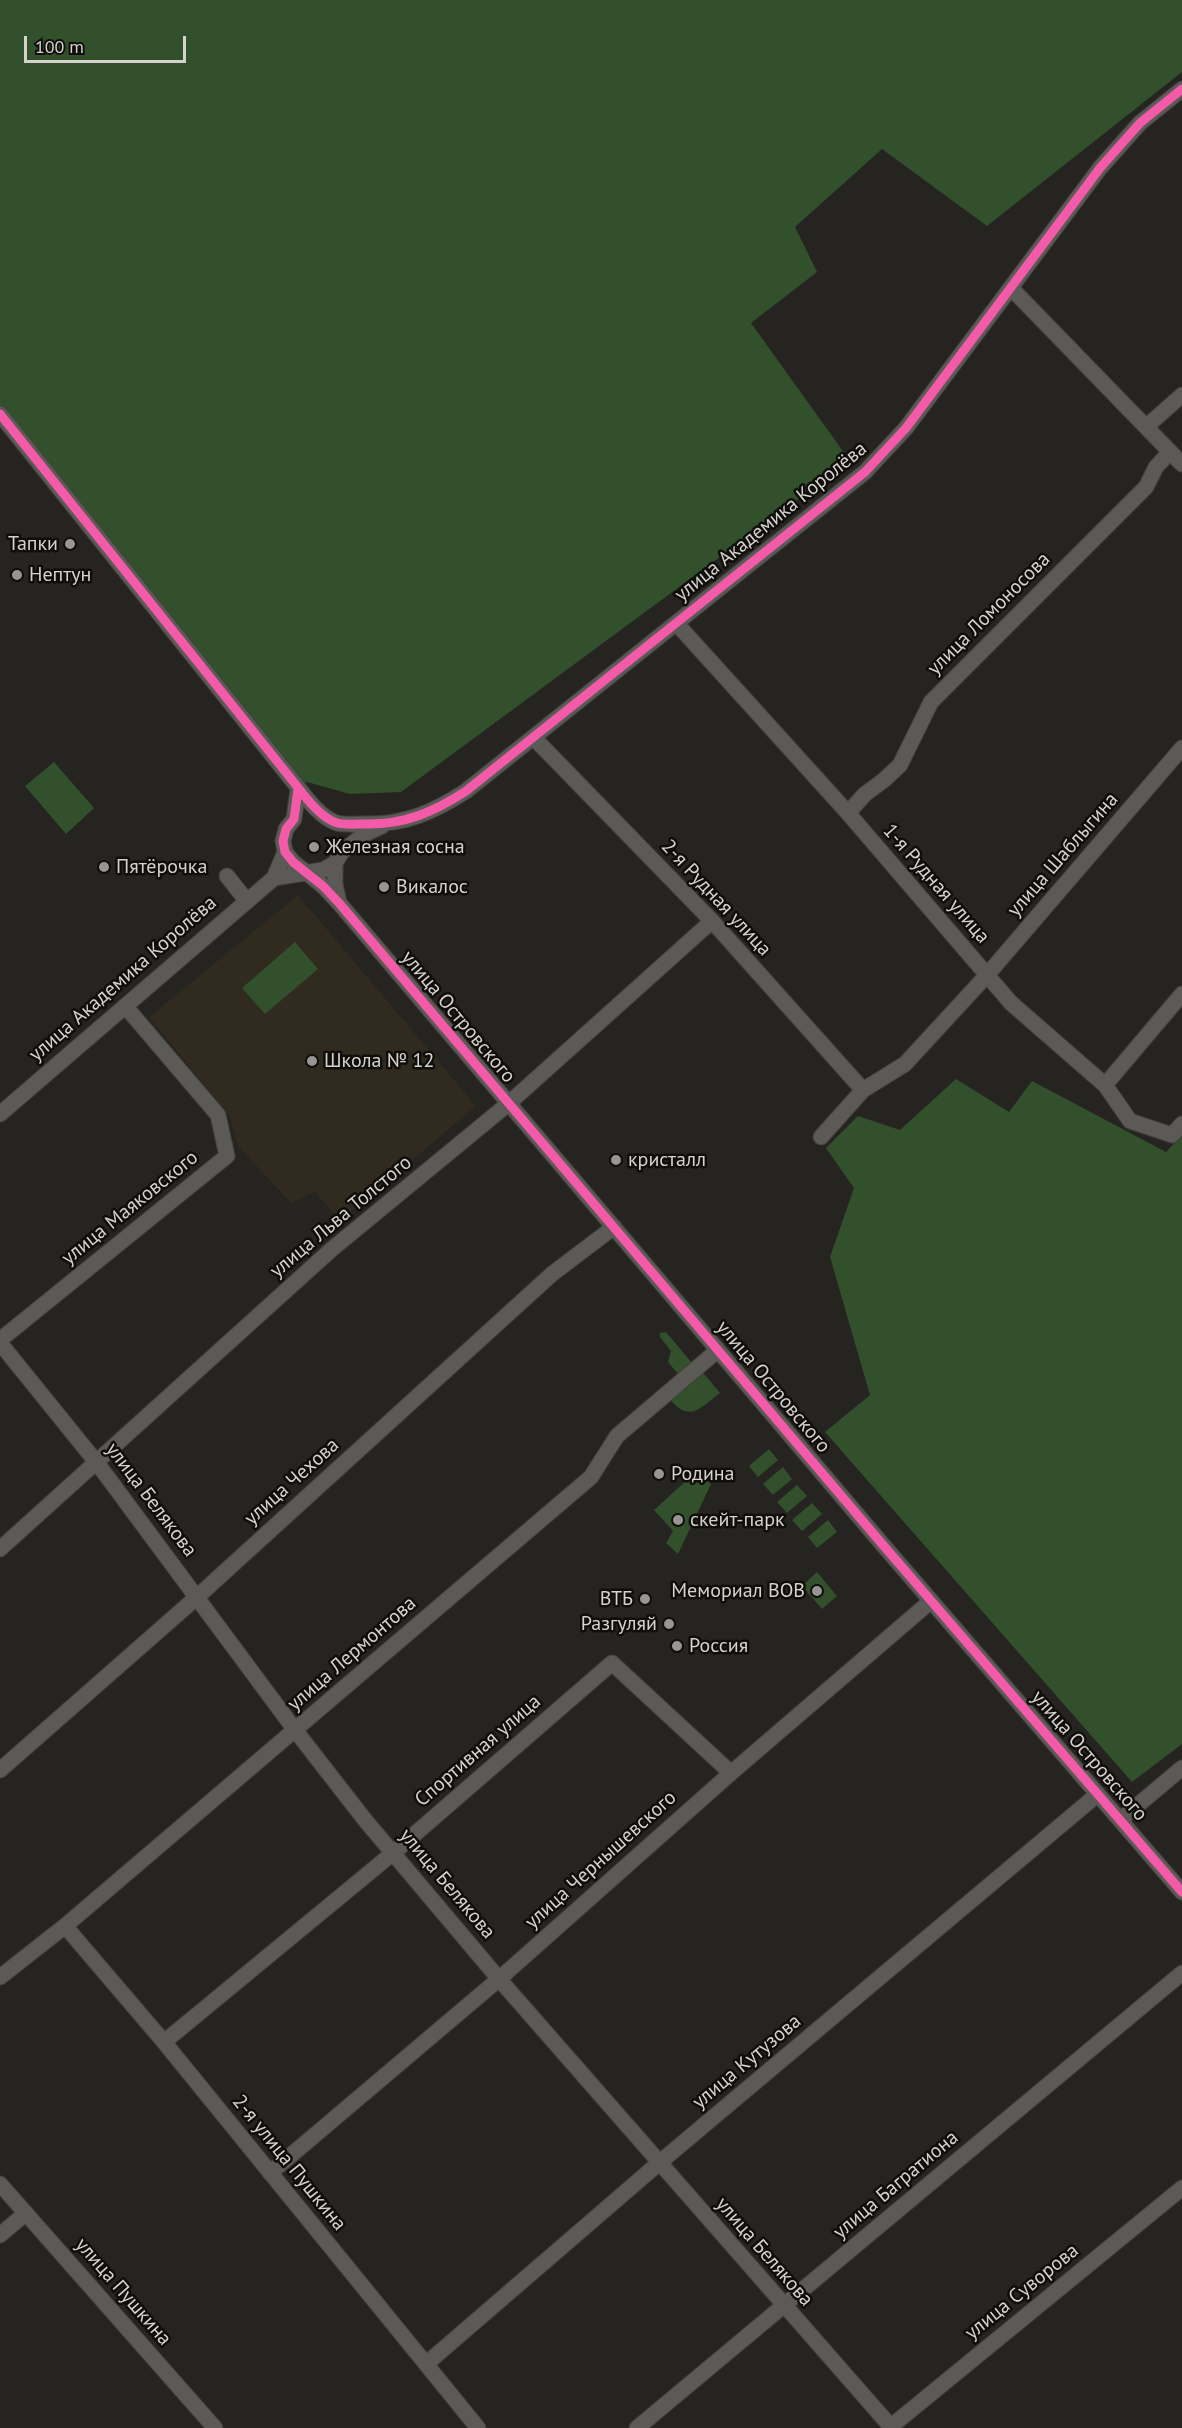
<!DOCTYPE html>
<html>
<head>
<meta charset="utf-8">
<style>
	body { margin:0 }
	#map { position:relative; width:1182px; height:2428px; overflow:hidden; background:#262421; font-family:"PT Sans",sans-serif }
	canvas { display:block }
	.scale { position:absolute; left:24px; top:36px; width:162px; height:27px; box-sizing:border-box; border:3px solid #d6d3cf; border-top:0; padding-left:8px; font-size:18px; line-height:21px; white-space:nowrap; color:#d6d3cf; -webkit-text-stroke:4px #100e0b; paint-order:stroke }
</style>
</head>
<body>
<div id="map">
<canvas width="1182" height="2428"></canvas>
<div class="scale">100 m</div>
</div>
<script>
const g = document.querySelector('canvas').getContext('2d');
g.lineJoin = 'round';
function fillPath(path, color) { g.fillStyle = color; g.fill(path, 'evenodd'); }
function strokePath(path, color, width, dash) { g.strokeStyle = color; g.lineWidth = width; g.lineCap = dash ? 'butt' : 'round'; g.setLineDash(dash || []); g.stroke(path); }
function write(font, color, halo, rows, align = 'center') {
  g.font = font + ' "PT Sans",sans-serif'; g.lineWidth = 5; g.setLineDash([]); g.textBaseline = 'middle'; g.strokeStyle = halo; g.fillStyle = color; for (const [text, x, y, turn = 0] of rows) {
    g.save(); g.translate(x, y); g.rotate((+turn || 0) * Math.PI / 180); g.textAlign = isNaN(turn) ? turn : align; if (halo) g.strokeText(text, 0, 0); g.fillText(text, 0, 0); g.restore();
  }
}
fillPath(new Path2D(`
	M298,895L476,1106L340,1221L315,1192L291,1203L238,1146L229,1115L149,1017Z`), '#302a1f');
fillPath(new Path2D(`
	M0,0H1182V72L987,226L882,149L795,227L817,272L751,323L850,461L401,792L350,794L307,782L296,785L0,407Z
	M54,762L94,808L66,834L25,786Z
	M295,942L318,969L265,1014L242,988Z
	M956,1079L1009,1112L1032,1081L1166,1152L1182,1135V1744L1132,1782L825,1432L870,1395L830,1257L854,1188L826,1148L858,1116L900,1130Z
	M666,1332L692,1363L678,1374L668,1362L671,1351L660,1337V1333Z
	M700,1369L720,1393C697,1411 689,1423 667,1396Z
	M769,1449L778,1460L758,1477L749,1466Z
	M783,1467L792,1479L773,1495L763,1484Z
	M699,1469L711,1484L678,1554L666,1543L673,1531L654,1510Z
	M797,1485L807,1496L787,1513L777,1502Z
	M812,1503L822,1514L802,1531L792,1520Z
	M828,1520L837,1532L817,1548L808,1537Z
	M817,1572L837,1596L822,1609L802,1586Z`), '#31502b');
const minor = new Path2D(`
	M1011,288L1182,464
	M0,414L296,785C306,798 321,818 337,823C345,825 357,824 365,824C404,825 434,812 466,791L865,472L906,428L1100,168L1140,123L1182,89
	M1147,426L1182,395
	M676,623L848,813L1011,1003L1105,1085L1130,1121L1172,1135L1182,1124
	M534,738L712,921L863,1090
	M298,789L294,819L286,829L283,841L285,852L293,862L323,886L339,903L883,1545L1182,1892
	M848,813L865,794L884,780L900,765L931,702L1146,487L1156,467L1170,452
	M335,863V884L339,903
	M227,876L246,900
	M274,878L323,870L335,863L342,852L363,835L382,826
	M1105,1085L1182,994
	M0,1114L274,878L285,852
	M821,1137L863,1090L905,1064L987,975L1182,748
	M0,1340L227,1156L218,1115L125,1006
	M0,1343L97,1463L295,1730L365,1820L499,1979L892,2428
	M0,1549L332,1249L508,1104L712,921
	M0,1770L197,1597L552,1274L614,1227
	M1120,1820L1182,1768
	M65,1926L164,2042L478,2428
	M0,1977L65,1926L591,1477L617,1436L718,1350
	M164,2042L393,1853L612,1663L731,1773
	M270,2173L499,1979L731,1773L931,1601
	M0,2184L215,2428
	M0,2235L26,2213
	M426,2364L659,2163L1098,1794
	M637,2428L1182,1973
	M889,2428L1182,2188`);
strokePath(minor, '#43403e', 17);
strokePath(minor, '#5c5a57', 15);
strokePath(new Path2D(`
	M0,414L296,785C306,798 321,818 337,823C345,825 357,824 365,824C404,825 434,812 466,791L865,472L906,428L1100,168L1140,123L1182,89
	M298,789L294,819L286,829L283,841L285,852L293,862L323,886L339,903L883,1545L1182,1892`), '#f35aa7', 9);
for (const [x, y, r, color] of [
	[70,544,6,"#989692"],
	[17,575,6,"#989692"],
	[314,847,6,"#989692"],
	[104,867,6,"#989692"],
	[384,887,6,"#989692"],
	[312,1061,6,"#989692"],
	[616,1160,6,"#989692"],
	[659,1474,6,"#989692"],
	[678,1520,6,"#989692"],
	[817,1591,6,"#989692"],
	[645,1599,6,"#989692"],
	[669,1624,6,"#989692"],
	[677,1646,6,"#989692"]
]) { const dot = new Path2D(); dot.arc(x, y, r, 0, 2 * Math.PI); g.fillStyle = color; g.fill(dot); strokePath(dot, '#100e0b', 2); }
write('20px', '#d6d3cf', '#100e0b', [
	["улица Академика Королёва",771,522,-39],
	["улица Ломоносова",989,614,-45],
	["улица Шаблыгина",1063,855,-49],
	["1-я Рудная улица",936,884,49],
	["2-я Рудная улица",716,898,47],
	["улица Академика Королёва",123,979,-41],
	["улица Островского",458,1017,50],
	["улица Маяковского",130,1208,-39],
	["улица Льва Толстого",341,1217,-40],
	["улица Островского",773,1387,50],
	["улица Чехова",292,1482,-42],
	["улица Белякова",151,1500,53],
	["улица Лермонтова",352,1654,-41],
	["Спортивная улица",478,1751,-41],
	["улица Островского",1089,1756,49],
	["улица Чернышевского",601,1860,-42],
	["улица Белякова",447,1884,50],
	["улица Кутузова",747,2062,-40],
	["2-я улица Пушкина",289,2163,51],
	["улица Багратиона",896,2185,-40],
	["улица Белякова",764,2252,49],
	["улица Пушкина",123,2292,49],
	["улица Суворова",1022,2292,-39]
]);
write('20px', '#d6d3cf', '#100e0b', [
	["Тапки",58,544,"right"],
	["Нептун",29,575],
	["Железная сосна",326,847],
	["Пятёрочка",116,867],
	["Викалос",396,887],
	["Школа № 12",324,1061],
	["кристалл",628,1160],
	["Родина",671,1474],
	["скейт-парк",690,1520],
	["Мемориал ВОВ",805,1591,"right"],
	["ВТБ",633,1599,"right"],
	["Разгуляй",657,1624,"right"],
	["Россия",689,1646]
], 'left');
</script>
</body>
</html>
